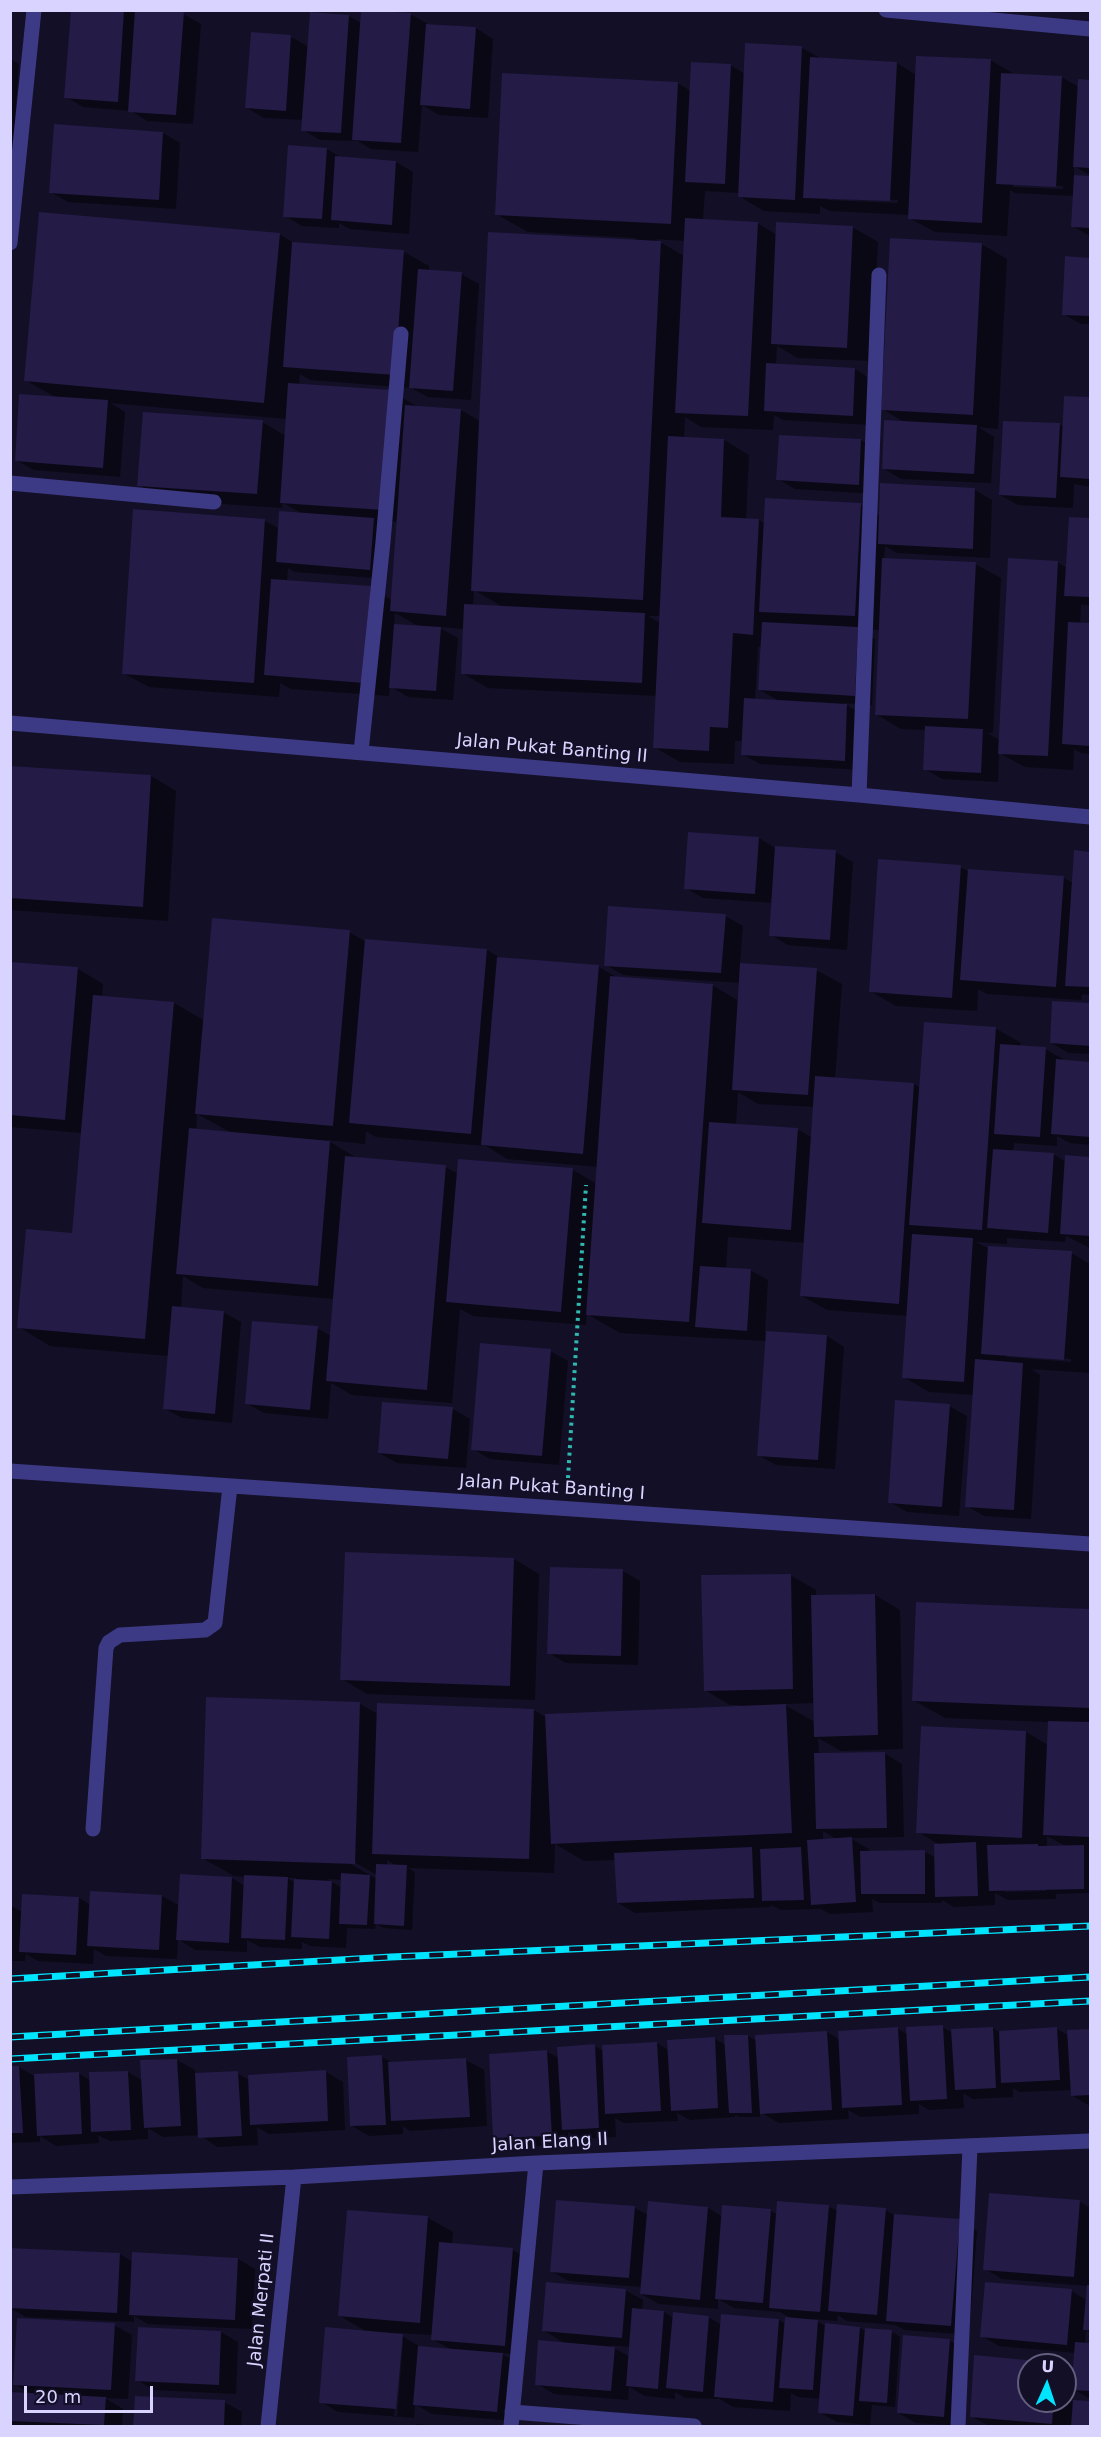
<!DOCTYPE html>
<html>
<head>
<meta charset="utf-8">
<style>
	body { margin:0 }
	#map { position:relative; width:1101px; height:2437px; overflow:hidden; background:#130f26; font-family:"DejaVu Sans",sans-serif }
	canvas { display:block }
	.frame { position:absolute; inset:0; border:12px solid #d9d4ff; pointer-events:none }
	.north { position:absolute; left:1017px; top:2353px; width:60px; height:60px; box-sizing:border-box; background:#130f26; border:2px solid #625e7d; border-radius:50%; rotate:3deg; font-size:16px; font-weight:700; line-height:24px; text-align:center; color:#d9d4ff }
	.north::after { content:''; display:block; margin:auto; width:21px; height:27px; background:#00e5ff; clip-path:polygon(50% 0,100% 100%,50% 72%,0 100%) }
	.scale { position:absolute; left:24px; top:2386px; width:129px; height:27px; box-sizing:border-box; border:3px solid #d9d4ff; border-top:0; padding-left:8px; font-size:18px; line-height:21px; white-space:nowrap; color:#d9d4ff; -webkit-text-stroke:4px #130f26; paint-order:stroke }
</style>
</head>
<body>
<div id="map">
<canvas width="1101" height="2437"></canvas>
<div class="frame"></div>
<div class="north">U</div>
<div class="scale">20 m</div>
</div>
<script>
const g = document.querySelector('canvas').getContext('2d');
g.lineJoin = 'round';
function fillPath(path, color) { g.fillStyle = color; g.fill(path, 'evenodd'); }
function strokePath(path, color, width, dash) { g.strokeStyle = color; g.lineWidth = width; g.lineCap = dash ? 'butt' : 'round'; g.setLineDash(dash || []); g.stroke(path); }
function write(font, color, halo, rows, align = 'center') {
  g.font = font + ' "DejaVu Sans",sans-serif'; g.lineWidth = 4.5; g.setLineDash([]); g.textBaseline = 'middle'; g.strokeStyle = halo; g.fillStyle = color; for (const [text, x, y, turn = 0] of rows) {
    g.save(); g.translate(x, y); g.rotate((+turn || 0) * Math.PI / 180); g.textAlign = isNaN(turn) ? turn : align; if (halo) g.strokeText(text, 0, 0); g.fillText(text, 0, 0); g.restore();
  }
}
fillPath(new Path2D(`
	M72,10H142L183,14L201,24L193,124L147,121L131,111L83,107L66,97Z
	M1056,10H1090V13L1058,11Z
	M410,14L428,24L476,28L493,39L488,118L439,115L422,105L418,152L371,149L358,141L320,140L303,130L304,120L264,118L247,108L252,34L291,37L309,47L349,16L361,23Z
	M802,48L822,59L897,63L916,75L990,60L1016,75L1061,77L1079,87V81H1090V175L1074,166V177L1090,178V236L1072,226L1074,196L1015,193L1010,190L1007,236L935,232L909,218V215L830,211L820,206V214L764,211L739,196V193L705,191L703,220L757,223L777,235L852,227L878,242L872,361L798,358L777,346L776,365L855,369L872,380L870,425L783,420L774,415L773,430L701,427L685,417L684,438L724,440L749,455L746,519L759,520L765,524L861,505L880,516L975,490L992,500L990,558L897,553L885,546L884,559L975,564L1001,578L993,733H987L1000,740L1057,562L1067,568L1070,518L1090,520V606L1081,604L1080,624H1090V754L1081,753L1074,749L1073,770L1025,767L999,753L998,782L942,779L925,769L926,730L901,729L876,714L880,630L859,629L875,639L872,705L843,703L864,715L862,770L760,764L742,754L743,741H735L734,764L680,762L654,747L657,696L488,688L462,673L464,629L438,627L458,638L453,700L408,697L390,686L389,696L291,689L280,683L279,697L149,687L123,673L265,521L280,529L303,514L283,503L282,508L164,500L139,485L262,422L286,436L287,419L110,403L125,412L120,477L34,470L16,460L57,398L25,380L279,234L296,244L404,252L429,266V271L461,274L479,284L471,400L428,397L411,388L310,380L300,374L299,385L391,392L417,406L461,410L481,422L636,241V238L528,232L496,214L677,83L691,91L730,65L745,74ZM1013,184L1063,186V189L1013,187ZM828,197L898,200L897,203L828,200ZM655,239L685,241L684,256ZM377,521L398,522L392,600L370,587L287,581L288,568L295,572L387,579L391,529ZM474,590L503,607L473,606ZM395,613L420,627L394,625ZM648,616H661L660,623ZM758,647H762L760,690L781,702L755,700Z
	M10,59L19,64L11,174H10Z
	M163,133L180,143L176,209L68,202L50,192Z
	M327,149L342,158L396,162L413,172L409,234L350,229L339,223V228L302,226L285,216Z
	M981,244L1007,259L998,429L978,427L994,437L991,483L901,479L883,468L906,423L882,409Z
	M1066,258L1090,259V324H1081L1063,314Z
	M1066,398L1090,399V487L1074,484L1073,508L1018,505L1000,495L1059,424L1064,427Z
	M861,440L878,451L876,494L795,489L778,479Z
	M10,767L151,776L176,791L168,921L10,910Z
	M759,838L775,848L835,852L853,862L847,950L788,945L771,935L773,903L703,898L686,888Z
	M1075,852L1090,853V995L1082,994L1081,1000L987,994L978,989L977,1011L896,1006L870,991L960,867L970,872L1064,878L1073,883Z
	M725,916L743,926L740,964L816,970L842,984L835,1079L914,1084L921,1088L995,1028L1021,1043L1020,1047L1045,1049L1063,1059V1061L1090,1063V1145L1070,1143L1057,1136V1146L1014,1143L1013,1152L1053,1154L1066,1162L1067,1157L1090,1159V1248L1066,1236L1065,1242L1007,1238V1244L976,1242L989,1249L1071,1253L1090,1264L1089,1373L1031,1369L1040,1375L1031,1519L984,1516L967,1506L974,1395L929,1392L904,1377L908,1316L827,1310L802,1296L806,1243L728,1237L726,1269L750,1270L768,1280L765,1332L827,1336L844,1347L835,1469L776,1465L758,1455L766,1341L620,1333L587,1314L586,1325L473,1316L460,1309L452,1403L352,1395L331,1383L328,1419L264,1413L246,1403L317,1328L331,1336L334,1299L203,1288L183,1276L181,1308L223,1312L241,1322L232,1423L182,1418L164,1408L169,1356L50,1346L19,1327L74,1234L82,1133L10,1127V963L78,969L103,984L102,998L174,1003L205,1021L349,932L366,942L487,950L502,959L599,967L618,978L712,985L739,1001L741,983L623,975L606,965ZM738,1092L758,1104L815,1107L813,1138L797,1129L736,1125ZM197,1114L232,1133L196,1130ZM366,1131L376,1137L486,1146L507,1159L598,1167L597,1184L573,1170L459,1174L445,1167L355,1159V1157L327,1140L365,1144ZM1007,1354L1071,1359V1362L1007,1357Z
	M1054,1002L1090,1005V1054L1069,1053L1051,1043Z
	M550,1351L568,1361L559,1465L490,1459L473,1449Z
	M949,1406L967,1416L959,1516L907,1512L890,1502Z
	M453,1409L470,1419L466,1468L397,1463L379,1453Z
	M514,1559L539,1574L535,1700L367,1694L342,1679Z
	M623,1571L640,1581L638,1665L566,1663L549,1653Z
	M790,1575L816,1590V1597L875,1595L900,1610L903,1749L841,1751L818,1738L819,1755L884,1753L902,1764L904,1837L850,1838L869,1849L870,1852H925L936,1858L940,1845L918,1832L923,1728L1026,1732L1048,1745L1049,1722L945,1718L913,1700L918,1603L1090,1611V1893L1056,1894V1899L1008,1900L995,1893V1905L954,1907L942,1900V1903H880L872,1899L873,1912L830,1914L821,1909L781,1910L771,1905V1907L635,1913L618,1903L616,1860L584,1861L555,1844L554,1873L408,1868L415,1872L412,1930L384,1928L376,1924L375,1929L347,1928L346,1948L310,1946L302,1942V1949L260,1947L247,1940V1952L195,1950L178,1939L177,1959L106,1956L94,1949L93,1964L38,1961L26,1954L25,1961H10V1905L22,1912L79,1898L91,1905L92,1892L162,1896L180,1906L232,1878L245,1886L246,1877L234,1876L202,1858L360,1704L378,1714L534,1710L547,1718L739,1707V1705H730L705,1690ZM815,1703V1722L783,1704ZM823,1831L838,1840H823ZM1047,1836L1067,1847L1047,1848ZM349,1859L377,1875V1879L347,1862ZM387,1860L397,1866H387ZM287,1878H296V1883ZM327,1879L342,1880V1888ZM1046,1888V1891L1005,1892V1889Z
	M942,2027L953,2033L993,2028L999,2032L1057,2029L1069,2036V2031L1090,2030V2106L1073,2096L1072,2090L1020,2092L1013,2088V2097L973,2099L963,2093L964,2108L929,2110L919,2104V2114L861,2117L848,2110L849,2119L779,2123L760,2112V2117H739L735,2115V2117L690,2120L677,2113L678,2121L624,2123L615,2118L616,2137L581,2139L568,2132L569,2145L512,2147L495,2137L547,2052L560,2059L594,2046L604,2051L657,2043L670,2051L715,2039L726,2045L748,2036L757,2041L827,2032L840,2040L898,2029L908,2035Z
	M382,2057L393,2063L466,2060L484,2070L487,2126L410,2131L403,2126V2134L369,2136L352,2126Z
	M177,2060L195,2070V2075L237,2073L249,2080L326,2072L343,2082L345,2130L269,2134L257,2127L258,2145L217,2147L200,2135L163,2137L148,2128V2139L110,2141L98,2135L99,2143L56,2146L40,2136V2142L10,2143V2067H19L34,2076L78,2073L90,2080L128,2072L143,2081Z
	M1080,2202L1090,2208V2332L1086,2330L1085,2344L1090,2345V2399L1073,2389L1072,2401L1090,2403V2426H989L971,2416L976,2357L1057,2364L1058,2365H1029V2401H1065V2369L1074,2374L1076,2353L999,2346L982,2336L1071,2291L1087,2300L1088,2286L1002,2279L985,2269Z
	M779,2203L829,2207L838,2211L885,2210L896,2216L960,2221L977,2231L969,2335L905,2330L895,2325L847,2321L838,2315L837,2321L813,2319L827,2327L860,2328L867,2332V2330L892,2332L900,2337L895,2407L872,2405L870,2425L837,2422L819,2412L821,2399L798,2397L791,2393L790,2411L733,2407L720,2399L685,2398L675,2392V2399L645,2396L629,2387L628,2400L554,2394L537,2384L566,2344L543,2330L625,2290L643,2300L642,2310L664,2312L674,2318L708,2317L722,2325L779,2320L786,2324L792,2319L780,2312L734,2308L718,2299V2309L659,2304L641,2294L642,2287L569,2281L551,2271L635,2208L648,2215L708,2208L723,2217L771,2211L778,2215ZM609,2345L630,2347V2357Z
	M428,2218L453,2232L452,2245L513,2250L530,2260L522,2355L500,2353L520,2364L515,2421L432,2414L415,2404L414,2418L338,2412L321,2402L369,2333L340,2316ZM397,2333L433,2335L432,2339L452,2350L419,2348V2346ZM400,2341H403L397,2417H394Z
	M120,2254L133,2262L238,2259L255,2269L252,2329L148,2324L134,2316V2322L26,2317L10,2308V2263Z
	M114,2325L132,2335L128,2399L105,2398L123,2409L122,2426H16L10,2423V2393L33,2395L15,2384Z
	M221,2332L238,2342L236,2394L154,2390L137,2380Z
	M950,2341L967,2351L961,2426L916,2423L898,2413Z
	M136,2397L224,2402L242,2412L241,2426H135Z
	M416,2424L447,2426H416Z`), '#0007');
fillPath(new Path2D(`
	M71,10H124L118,102L64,98Z
	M135,10L184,12L176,115L128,112Z
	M361,10L411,13L401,143L352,140Z
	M310,12L349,15L341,133L301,131Z
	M426,24L476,27L470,109L420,105Z
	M251,32L291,35L286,111L245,108Z
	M745,43L802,46L795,200L738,197Z
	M916,56L991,59L982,223L908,219Z
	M810,57L897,62L890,201L803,198Z
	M691,62L731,64L725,184L685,182Z
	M502,73L678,82L671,224L495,215Z
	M1001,73L1062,76L1056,187L996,184Z
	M1078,79L1090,80V168L1073,167Z
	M54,124L163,132L159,200L49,193Z
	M288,145L327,148L322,219L283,217Z
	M335,156L396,161L392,225L331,220Z
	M1074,175L1090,176V228L1071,227Z
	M39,212L280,233L264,403L24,381Z
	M685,218L758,222L748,416L675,413Z
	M776,222L853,226L847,348L771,344Z
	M488,232L661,241L643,600L471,591Z
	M890,238L982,243L973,415L881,410Z
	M292,242L404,250L395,375L283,367Z
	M1065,256L1090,258V316L1062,315Z
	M418,269L462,272L453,391L409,388Z
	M766,363L855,368L853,416L764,411Z
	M288,383L392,390L383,510L280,503Z
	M19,394L108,400L103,468L15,461Z
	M1064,396L1090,397V479L1060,477Z
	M405,405L461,409L446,616L390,611Z
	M143,412L263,420L257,494L137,486Z
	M884,420L977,425L974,474L882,469Z
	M1003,421L1060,423L1056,498L999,495Z
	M779,435L861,439L859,485L776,480Z
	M668,436L724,439L721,517L759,519L753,635L733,633L728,728L710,727L709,751L653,748Z
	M880,483L975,488L973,549L878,544Z
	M765,498L861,503L855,616L759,612Z
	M133,509L265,519L254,683L122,674Z
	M279,511L374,518L370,570L276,562Z
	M1069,517L1090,518V597L1064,596Z
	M882,558L976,562L968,719L875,715Z
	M1008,558L1058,561L1048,756L998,754Z
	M271,579L371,586L364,683L264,675Z
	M464,604L645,613L642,683L461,674Z
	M762,622L858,627L855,696L758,690Z
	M1068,622L1090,623V746L1062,744Z
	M394,624L441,627L436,691L389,688Z
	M744,698L847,704L845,761L741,755Z
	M925,726L983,729L981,773L923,770Z
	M10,766L151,775L143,907L10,898Z
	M688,832L759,837L755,894L684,889Z
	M775,846L836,850L830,940L769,936Z
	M1074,850L1090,852V987L1065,986Z
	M878,859L961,865L952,998L869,992Z
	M968,869L1064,876L1056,987L960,980Z
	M608,906L726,914L721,973L604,966Z
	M212,918L350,930L333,1126L195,1114Z
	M365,939L487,949L471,1134L349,1123Z
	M497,957L599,965L583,1154L481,1145Z
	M10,962L78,967L65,1120L10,1115Z
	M740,963L817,968L808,1095L732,1090Z
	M610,976L713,984L689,1322L586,1315Z
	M93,995L174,1002L145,1339L17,1328L26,1229L72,1233Z
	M1052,1001L1090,1003V1046L1050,1043Z
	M924,1022L996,1027L982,1230L909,1225Z
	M1000,1044L1046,1047L1040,1137L994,1134Z
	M1056,1059L1090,1062V1137L1051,1134Z
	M815,1076L914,1083L899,1304L800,1296Z
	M709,1122L798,1128L791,1230L702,1223Z
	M189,1128L330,1141L318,1286L176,1274Z
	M993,1149L1054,1153L1048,1233L987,1228Z
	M1065,1155L1090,1157V1236L1060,1234Z
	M345,1156L446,1165L427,1390L326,1381Z
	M458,1159L573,1168L561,1312L446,1302Z
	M912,1234L973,1238L964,1382L902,1378Z
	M988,1246L1072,1251L1064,1360L981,1354Z
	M700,1266L751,1269L747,1331L695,1327Z
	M172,1306L224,1311L215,1414L163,1409Z
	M252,1321L318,1326L310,1410L245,1404Z
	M766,1331L827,1335L818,1460L757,1456Z
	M480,1343L551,1349L542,1456L471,1450Z
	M975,1359L1023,1363L1014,1510L965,1507Z
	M895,1400L950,1404L942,1507L888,1503Z
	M382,1402L453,1407L448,1459L378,1453Z
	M345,1552L514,1558L510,1686L340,1680Z
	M550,1567L623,1569L621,1656L547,1654Z
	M791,1574L793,1689L704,1691L701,1575Z
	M875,1594L878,1735L814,1737L811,1595Z
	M916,1602L1090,1609V1708L912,1701Z
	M206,1697L360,1702L355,1864L201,1859Z
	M377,1703L534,1709L529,1859L372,1854Z
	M786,1704L792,1833L551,1844L545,1714Z
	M1048,1721L1090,1722V1837L1043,1835Z
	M921,1726L1026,1731L1022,1838L916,1833Z
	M885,1752L887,1828L816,1829L814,1753Z
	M852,1837L856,1902L811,1905L807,1840Z
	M976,1842L978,1896L935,1897L934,1844Z
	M1038,1844V1846L1084,1845V1889L989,1891L987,1845Z
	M752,1847L754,1898L617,1903L614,1853Z
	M801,1847L804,1900L762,1901L760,1849Z
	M925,1850V1894H861L860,1851Z
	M376,1864L407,1865L404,1926L374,1924Z
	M341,1873L370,1875L367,1925L339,1924Z
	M180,1874L232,1877L229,1943L176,1940Z
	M244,1875L288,1877L285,1940L241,1938Z
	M294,1879L332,1881L329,1939L291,1937Z
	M90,1891L162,1895L159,1950L87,1946Z
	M22,1894L79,1897L76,1955L19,1952Z
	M943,2025L947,2099L910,2101L906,2027Z
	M898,2027L902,2105L842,2108L838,2031Z
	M993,2027L996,2088L955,2090L951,2029Z
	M1057,2027L1060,2080L1001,2083L999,2031Z
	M1090,2029V2095L1071,2096L1067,2030Z
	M827,2031L832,2110L760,2114L755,2035Z
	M724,2035H748L752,2113H729Z
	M715,2037L718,2108L671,2111L667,2040Z
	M657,2042L661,2111L605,2114L602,2045Z
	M595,2044L599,2128L562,2130L557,2047Z
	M547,2050L552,2136L493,2138L489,2054Z
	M382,2055L386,2125L350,2126L347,2057Z
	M466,2058L470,2117L391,2121L388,2062Z
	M177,2059L181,2126L144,2128L140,2060Z
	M10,2066H19L23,2133H10Z
	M326,2070L328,2121L250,2125L248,2075Z
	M128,2071L131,2130L91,2132L89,2072Z
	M238,2071L242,2136L198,2138L195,2073Z
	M79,2072L82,2134L37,2136L34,2074Z
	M989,2193L1080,2200L1074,2277L983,2270Z
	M556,2200L635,2206L629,2278L550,2272Z
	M648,2201L708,2207L700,2300L640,2294Z
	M777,2201L829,2205L820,2312L769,2308Z
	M837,2204L886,2208L877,2315L828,2311Z
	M722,2205L771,2209L763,2303L715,2299Z
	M347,2210L428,2216L420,2323L338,2316Z
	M894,2214L960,2219L951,2326L886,2321Z
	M439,2242L513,2248L505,2346L431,2340Z
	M10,2248L120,2253L117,2313L10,2308Z
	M132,2252L238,2258L235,2320L129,2315Z
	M546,2282L626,2289L622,2338L542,2331Z
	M985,2282L1072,2289L1067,2345L980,2337Z
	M1087,2285H1090V2330H1083Z
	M632,2308L664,2311L658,2389L626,2386Z
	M673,2312L709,2316L703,2392L666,2388Z
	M721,2314L779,2319L773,2402L714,2397Z
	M785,2317L818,2320L813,2390L779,2388Z
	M17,2318L115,2323L111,2390L13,2385Z
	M825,2323L860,2327L853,2416L818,2413Z
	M138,2327L221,2331L219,2385L135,2381Z
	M325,2327L403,2334L396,2409L319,2403Z
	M865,2328L892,2330L887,2403L859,2401Z
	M903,2335L950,2339L944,2417L897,2413Z
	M538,2340L615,2347L611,2391L535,2385Z
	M1075,2342L1090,2343V2391L1071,2390Z
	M418,2346L503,2353L497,2412L413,2405Z
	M974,2355L1057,2363V2365H1029V2401H1054L1052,2424L970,2417Z
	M10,2392L106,2397L104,2425L10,2421Z
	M135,2396L225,2400L224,2426H133Z
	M1073,2400L1090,2401V2426H1071Z`), '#241b47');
strokePath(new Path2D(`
	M568,1478L586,1185`), '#2fb8b0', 4, [3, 4.5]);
strokePath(new Path2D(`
	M886,10L1090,29
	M10,243L34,10
	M10,483L214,502
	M10,723L859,795L1090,817
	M361,752L383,542L401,334
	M859,795L879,275
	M10,1471L1090,1544
	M93,1829L106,1648L109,1642L120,1635L205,1630L215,1623L230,1486
	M10,2187L294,2177L536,2163L1090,2141
	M512,2412L694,2426
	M268,2426L294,2177
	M511,2426L536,2163
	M958,2426L970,2147`), '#3d3a85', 15);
const rail = new Path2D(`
	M10,1979L391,1957L1090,1926
	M10,2037L1090,1977
	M10,2059L1090,2001`);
strokePath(rail, '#00e5ff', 7);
strokePath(rail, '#130f26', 4.5, [14]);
write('18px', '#d9d4ff', '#130f26', [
	["Jalan Pukat Banting II",552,749,5],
	["Jalan Pukat Banting I",552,1488,4],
	["Jalan Elang II",550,2143,-3],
	["Jalan Merpati II",262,2300,-84]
]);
</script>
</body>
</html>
